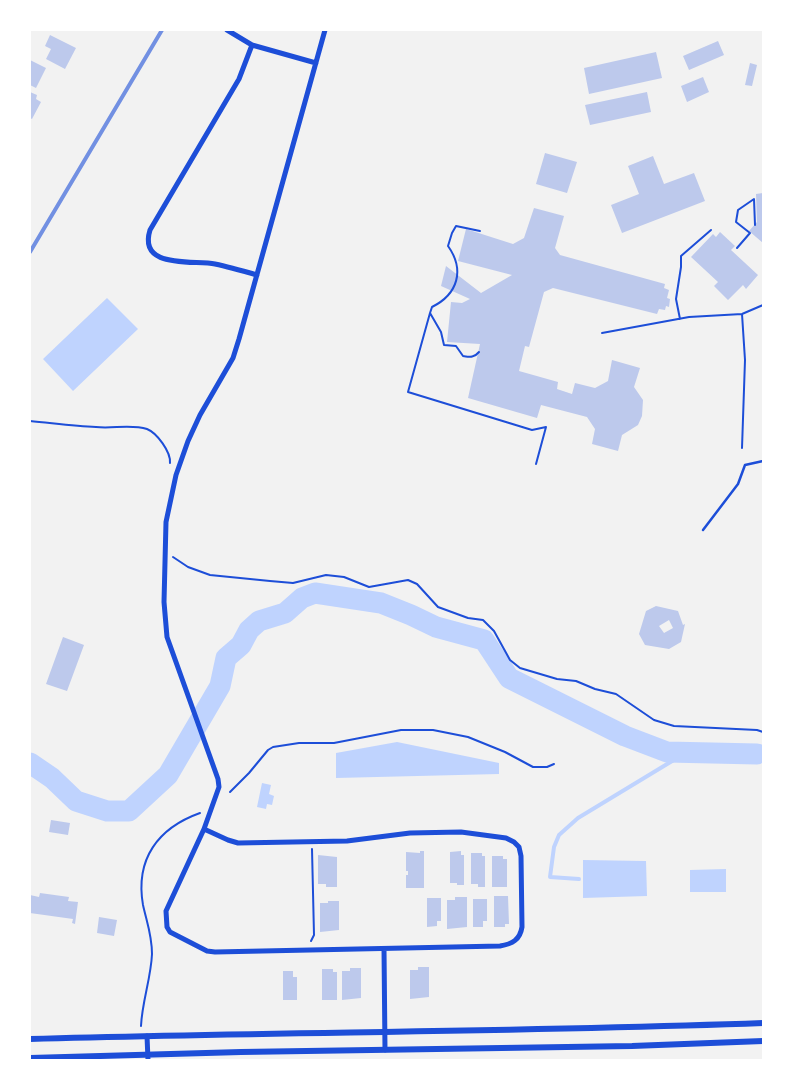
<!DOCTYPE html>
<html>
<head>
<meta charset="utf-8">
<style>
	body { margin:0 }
	#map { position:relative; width:793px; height:1090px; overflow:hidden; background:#f2f2f2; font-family:Lora,serif }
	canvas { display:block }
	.frame { position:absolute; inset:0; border:31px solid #fff; pointer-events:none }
</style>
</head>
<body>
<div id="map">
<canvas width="793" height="1090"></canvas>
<div class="frame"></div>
</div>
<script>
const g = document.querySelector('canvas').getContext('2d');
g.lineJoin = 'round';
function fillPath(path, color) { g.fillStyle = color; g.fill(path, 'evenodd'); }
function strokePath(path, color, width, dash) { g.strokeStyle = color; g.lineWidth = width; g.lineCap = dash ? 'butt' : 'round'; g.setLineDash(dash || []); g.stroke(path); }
fillPath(new Path2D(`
	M107,298L138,329L73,391L43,359Z
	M397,742L499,763V774L336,778V753Z
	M262,783L271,785L269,794L274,796L272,805L267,804L266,809L257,807Z
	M583,860L646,861L647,896L583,898Z
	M726,869V892H690V870Z`), '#bfd3fe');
strokePath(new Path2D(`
	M579,879L550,877L554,847L559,835L578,818L687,752`), '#bfd3fe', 4);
strokePath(new Path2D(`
	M30,763L52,778L76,801L107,811H129L168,775L220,686L226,658L241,645L249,630L259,621L285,613L302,598L315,593L381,603L411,615L436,627L484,640L509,678L625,736L667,752L757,754`), '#bfd3fe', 21);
fillPath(new Path2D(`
	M50,35L76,48L65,69L46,59L51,49L45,46Z
	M718,41L724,55L689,70L683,56Z
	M656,52L662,78L589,94L584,68Z
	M30,60L46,68L36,88L30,85Z
	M750,63L757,65L752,86L745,85Z
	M703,77L709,92L687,102L681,86Z
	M30,92L37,95L36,99L41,102L32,119L30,118Z
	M647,92L651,112L590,125L585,105Z
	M545,153L577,162L567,193L536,184Z
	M653,156L664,184L694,173L705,201L622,233L611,205L639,194L628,166Z
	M763,193V243L749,231L757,222L756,194Z
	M534,208L564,216L555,248L560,255L665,284L664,288L669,290L667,298L670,299L669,307L666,306L665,310L659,309L657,314L553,288L544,292L529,347L525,346L519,371L558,382L557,389L572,394L575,383L595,388L608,381L612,360L640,368L634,387L643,400L642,416L638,425L622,435L618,451L592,444L595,429L587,417L541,405L537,418L468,398L480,344L447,342L451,302L462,303L470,299L441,286L446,266L481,293L512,275L458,261L466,229L513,244L524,238Z
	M720,232L735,246L731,250L758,275L746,289L743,285L728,300L714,286L718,282L691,257L713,234L716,237Z
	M656,606L678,611L683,625L685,624L681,642L669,649L645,645L639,634L646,611ZM669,620L673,628L664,633L659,626Z
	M63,637L84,645L67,691L46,684Z
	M51,820L70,823L68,835L49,832Z
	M420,851H424V888H406V875H408V871H406V852L420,853Z
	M461,851V855H464V885H457V883H450V852Z
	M471,853H482V856H485V887H478V884H471Z
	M318,855L337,857V887H326V884H318Z
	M492,856H503V859H507V887H492Z
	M40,893L69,897L68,901L78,902L75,924L72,923L73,919L30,913V895L39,897Z
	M494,896H508L509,924H505V927H494Z
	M455,897H467V927L447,929V900H455Z
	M427,898H441V921H437V926L427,927Z
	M473,899H487V921H483V927H473Z
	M328,901H339V930L320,932V903H328Z
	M99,917L117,920L114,936L97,933Z
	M418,967H429V997L410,999V970H418Z
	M350,968H361V998L342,1000V971H350Z
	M322,969H333V972H337V1000H322Z
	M283,971H293V977H297V1000H283Z`), '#bdc9ec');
strokePath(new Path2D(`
	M737,248L750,233L736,222L738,210L754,199L755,225
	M430,313L432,307C458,294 465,270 448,246L452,233L456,226L480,231
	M742,314L745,360L742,448
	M680,319L676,299L681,267V256L711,230
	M602,333L689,317L742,314L763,305
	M479,352C474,358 470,357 463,356L456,346L444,345L441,332L430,313L408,392L532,430L546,427L536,464
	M30,421C52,423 74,426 96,427C112,429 131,424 147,429C157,433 171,452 170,463
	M173,557L188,567L210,575L270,581L293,583L326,575L344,577L369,587L408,580L417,584L438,607L468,618L483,620L494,631L510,660L520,668L557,679L576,681L595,689L616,694L654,720L674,726L757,730L763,732
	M230,792L249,773L268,750L273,747L299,743H334L401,730H433L468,737L505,752L533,767H547L554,764
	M311,941L314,935L312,849
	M141,1026C142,1002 151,978 152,954C152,935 147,923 143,905C135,859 158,828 200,813`), '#1d4ed8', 2);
strokePath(new Path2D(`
	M703,530L738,484L745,465L763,461`), '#1d4ed8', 2.5);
strokePath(new Path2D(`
	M227,30L252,45L316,63
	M252,45L239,79L150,230C138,269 192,260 215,264C229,267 243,271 257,275
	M204,829L228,840L238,843L347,841L410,833L461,832L506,838L514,842L519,847L521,856L522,927C520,940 512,944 500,946L215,952L207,951L170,932L167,927L166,911L204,829L219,787L218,779L167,637L164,602L166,522L176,475L188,441L200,415L233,358L239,339L325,30
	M384,949L385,1050
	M147,1036L148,1060`), '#1d4ed8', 5);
strokePath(new Path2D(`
	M30,1039C274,1032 519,1032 763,1023
	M30,1058L241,1052L632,1046L763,1041`), '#1d4ed8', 6);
strokePath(new Path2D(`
	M30,252L162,30`), '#7290e2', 4);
</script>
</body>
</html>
